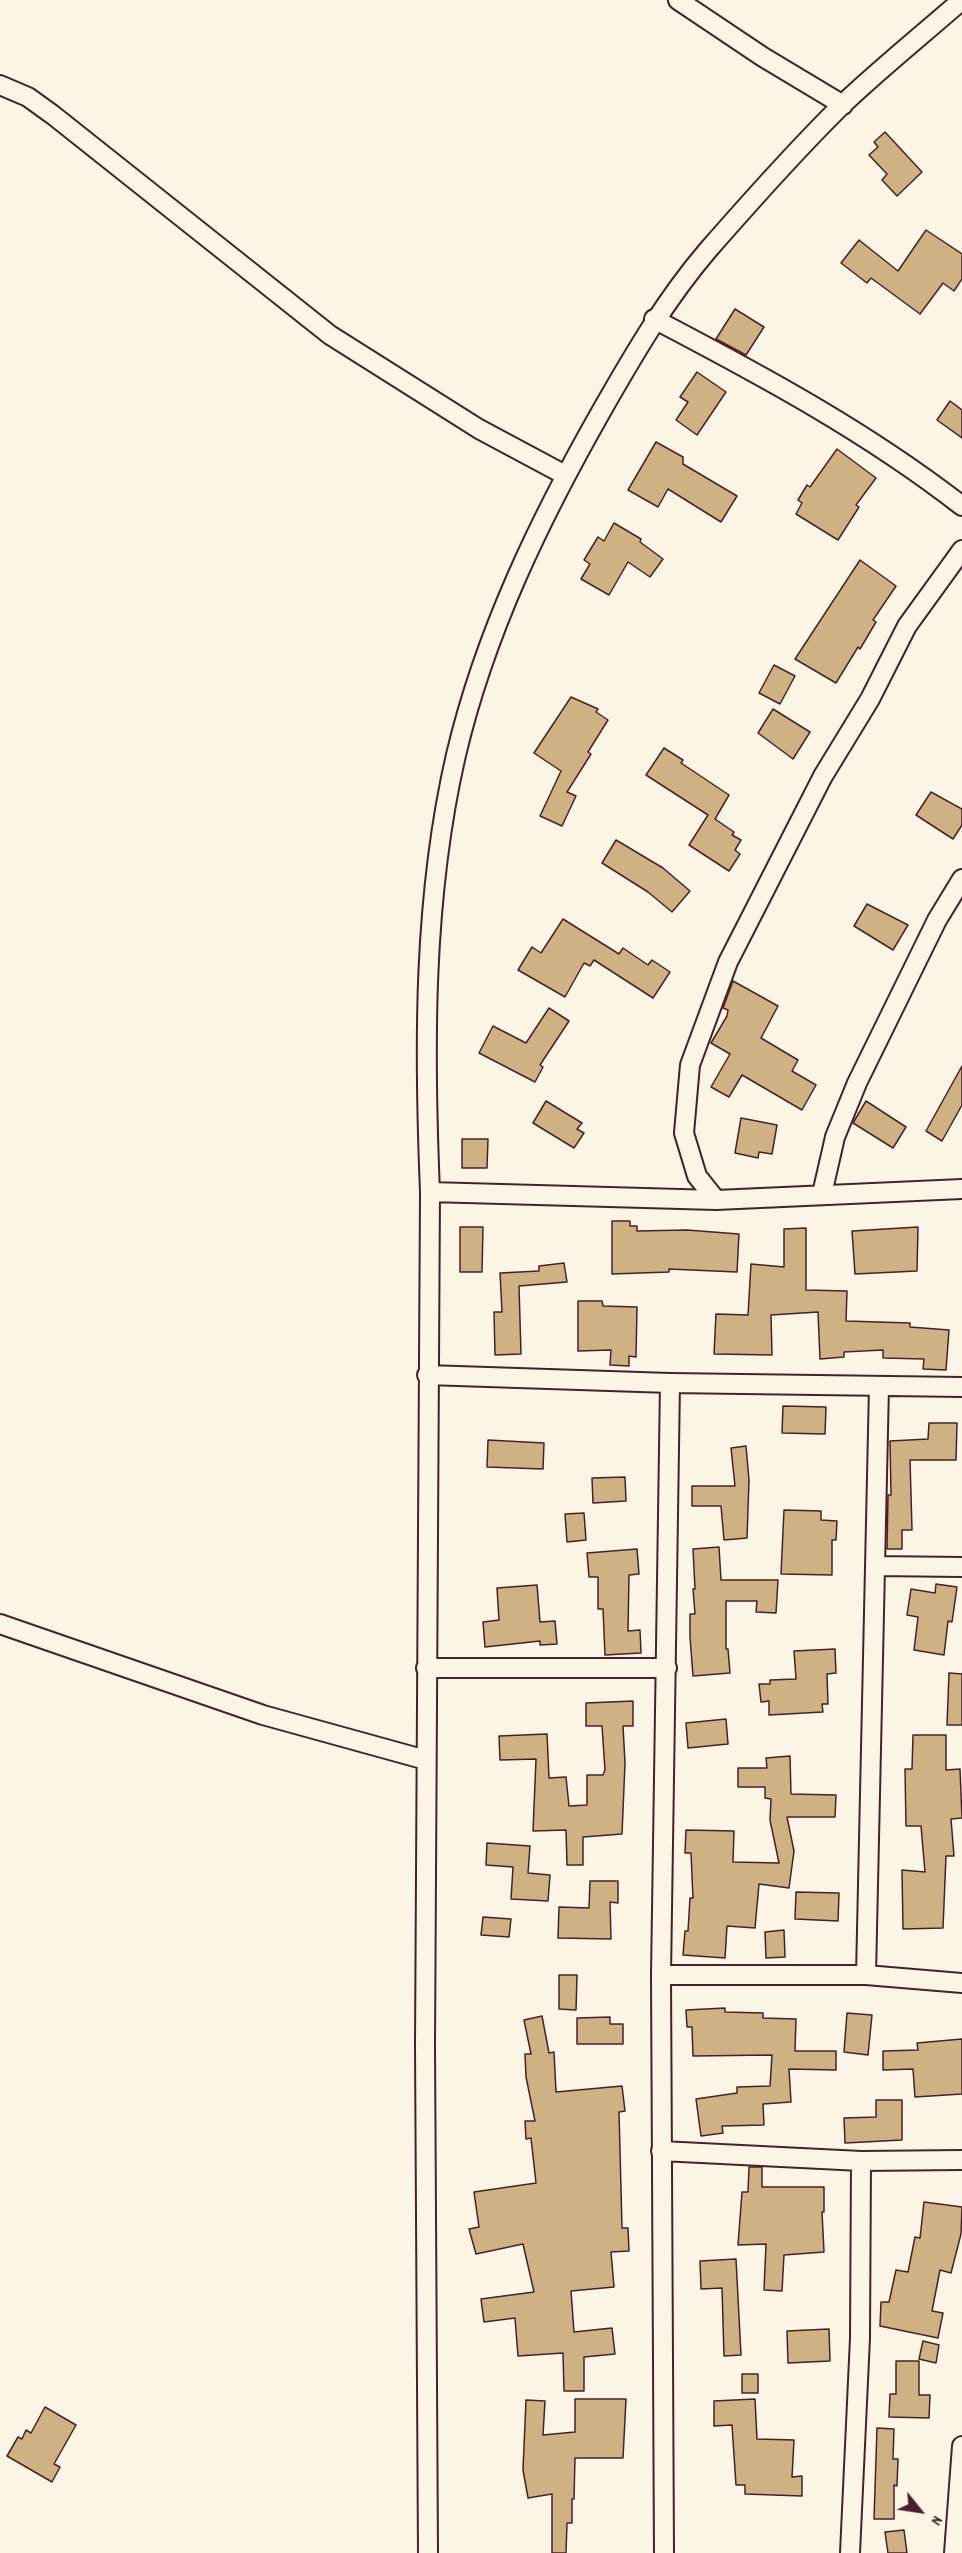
<!DOCTYPE html>
<html>
<head>
<meta charset="utf-8">
<style>
	body { margin:0 }
	#map { position:relative; width:962px; height:2553px; overflow:hidden; background:#fcf5e5; font-family:Dekko,sans-serif }
	canvas { display:block }
	.north { position:absolute; left:890px; top:2481px; width:60px; height:60px; -webkit-text-stroke:4px #fcf5e5; paint-order:stroke; rotate:120deg; font-size:16px; font-weight:700; line-height:24px; text-align:center; color:#4a1f2b }
	.north::after { content:''; display:block; margin:auto; width:21px; height:27px; background:#4a1f2b; clip-path:polygon(50% 0,100% 100%,50% 72%,0 100%) }
</style>
</head>
<body>
<div id="map">
<canvas width="962" height="2553"></canvas>
<div class="north">N</div>
</div>
<script>
const g = document.querySelector('canvas').getContext('2d');
g.lineJoin = 'round';
function fillPath(path, color) { g.fillStyle = color; g.fill(path, 'evenodd'); }
function strokePath(path, color, width, dash) { g.strokeStyle = color; g.lineWidth = width; g.lineCap = dash ? 'butt' : 'round'; g.setLineDash(dash || []); g.stroke(path); }
const building = new Path2D(`
	M885,132L922,172L897,196L882,180L887,174L869,155L878,147L874,142Z
	M926,230L962,254V279L954,291L943,283L920,314L871,278L867,283L841,263L859,240L898,271Z
	M735,309L764,327L746,355L716,339Z
	M697,372L726,392L697,435L676,420L688,402L680,397Z
	M950,401L962,410V438L937,420Z
	M656,442L683,457V464L737,496L721,522L668,489L658,507L628,490Z
	M837,449L876,478L856,505L859,507L838,540L796,514L802,503L798,500L807,485L810,487Z
	M614,523L641,539L640,542L663,559L650,577L628,562L609,595L581,579L590,564L584,560L598,537L604,541Z
	M860,560L896,586L873,620L876,622L860,649L858,647L836,683L795,659Z
	M774,665L795,676L780,704L759,693Z
	M571,697L598,709L596,712L608,720L588,752L591,754L567,792L576,796L562,826L540,816L561,771L534,753Z
	M773,709L810,732L793,759L758,733Z
	M664,748L683,760L681,763L729,795L715,819L734,832L732,835L741,840L735,850L740,854L729,871L689,845L708,815L646,775Z
	M931,792L962,809V825L953,839L916,815Z
	M616,840L663,868L690,891L672,912L648,892L602,863Z
	M867,904L908,925L893,950L854,926Z
	M563,919L619,954L623,948L648,965L652,960L670,972L653,998L594,960L590,966L584,963L565,997L518,970L532,947L541,953Z
	M733,981L778,1006L761,1038L798,1060L792,1071L816,1085L802,1110L742,1075L729,1097L711,1087L730,1054L711,1043L727,1016L728,1010L723,1008Z
	M549,1008L569,1021L540,1065L543,1067L535,1082L479,1053L493,1026L526,1043Z
	M962,1066V1105L942,1141L926,1131Z
	M546,1101L582,1123L577,1129L584,1133L574,1148L533,1123Z
	M866,1101L906,1127L893,1148L853,1123Z
	M741,1118L777,1125L772,1154L759,1152L758,1158L735,1153Z
	M462,1139H488L487,1168H462Z
	M612,1221H630V1226H637V1231L687,1230L739,1234L737,1272L669,1269V1272L612,1274Z
	M460,1227H483L482,1272H460Z
	M918,1227L917,1271L855,1274L852,1231Z
	M806,1228V1290L847,1291L846,1321L910,1323V1327L949,1330L946,1370L923,1369L924,1359L883,1358V1350L844,1352V1357L820,1359L818,1312L771,1315L772,1355L714,1354L716,1314L748,1315L751,1264L784,1267V1229Z
	M564,1263L567,1282L519,1286L521,1354L495,1355L494,1312H502L500,1273L539,1271V1266Z
	M578,1301H602L603,1306L637,1307L636,1357L629,1356V1366L610,1365L611,1350L578,1351Z
	M783,1406L826,1407L825,1434L782,1433Z
	M929,1423H957L956,1460H910L912,1530H902V1549H887L888,1495H891L890,1441L928,1439Z
	M488,1440L544,1443L543,1469L487,1467Z
	M746,1446L749,1480L747,1538L724,1540L721,1506H692V1486H735L731,1448Z
	M625,1477L626,1501L593,1503L592,1478Z
	M784,1510L821,1511V1520L837,1521L836,1540H832V1575L781,1574Z
	M584,1513L586,1540L567,1542L565,1514Z
	M719,1547L721,1580H778L776,1613L756,1612L757,1601H726V1649H728L730,1673L693,1676L690,1637V1614H695L693,1589H695L693,1549Z
	M637,1549L639,1574L629,1575L628,1631L640,1630L641,1653L605,1655L603,1609H598V1577H589L587,1553Z
	M936,1584L957,1587L952,1622L948,1621L944,1655L914,1650L918,1617L907,1615L911,1589L935,1593Z
	M537,1585L540,1622L555,1621L557,1644L540,1645V1641L485,1647L483,1622L499,1620L497,1588Z
	M835,1649L836,1673L827,1674L828,1704H822L823,1712L769,1715V1701L761,1702L759,1684H770V1680L796,1679L794,1651Z
	M949,1673L962,1674V1725H947Z
	M633,1701V1726H623L625,1763L622,1834L583,1837V1865H567L566,1830L533,1831L536,1759L500,1760L499,1736L547,1734L549,1778L566,1777L569,1806L587,1805V1775H603L605,1770L602,1726H586V1703Z
	M726,1719L728,1744L688,1748L686,1723Z
	M913,1735H946V1770L960,1769L962,1818L951,1819L954,1856H946L943,1928L903,1929L902,1870L925,1872L921,1826H906L905,1769H912Z
	M790,1756L791,1794L836,1795L835,1817H787L794,1851L789,1888L759,1884L755,1928L727,1926L725,1958L683,1955L685,1931H688L690,1898H693L691,1853H685L686,1830L734,1831L733,1862L779,1863L770,1820L771,1799L765,1798V1787H738V1768H767L766,1758Z
	M487,1843L530,1846L528,1873L550,1875L548,1901L511,1899L513,1867L486,1865Z
	M590,1881H618V1903L610,1902L611,1939L558,1938L559,1907L589,1908Z
	M796,1892L839,1893L838,1921L795,1919Z
	M483,1917L511,1919L509,1937L481,1935Z
	M784,1930L785,1957L766,1958L765,1932Z
	M559,1975H577L576,2010L559,2009Z
	M725,2008V2012L763,2013V2018L796,2019L795,2051H836V2070L789,2069L791,2102L763,2104L764,2125L722,2126L723,2133L701,2136L696,2099L737,2093V2087L770,2086L772,2055L693,2056L692,2027H687L686,2010Z
	M847,2013L872,2015L868,2055L844,2052Z
	M542,2016L549,2053L554,2052L556,2092L622,2086L625,2111L619,2112L622,2228H628L629,2251L611,2252L614,2287L571,2291L574,2332L612,2328L615,2354L584,2357V2391H564L563,2353L518,2356L515,2318L484,2322L481,2299L534,2292L523,2244L476,2254L469,2229L479,2227L474,2192L536,2183L531,2138L526,2139L525,2121H535L526,2077L525,2054H531L524,2020Z
	M610,2017V2024H623V2044H577V2018Z
	M962,2039V2094L915,2097L913,2069L883,2070V2051L918,2050L917,2043Z
	M876,2100H902V2140L845,2143L844,2118L876,2117Z
	M749,2167H762V2187H824V2212H822L824,2252L784,2255L782,2291L764,2290L766,2244L738,2245L742,2192H748Z
	M924,2202L962,2207L961,2234L951,2273L940,2270L932,2311L943,2313L938,2338L880,2326L881,2302H889L896,2270L908,2272L915,2237L920,2238Z
	M736,2259L741,2355L724,2356L722,2288L701,2289L700,2261Z
	M829,2329L830,2361L788,2363L787,2331Z
	M923,2341L939,2345L936,2363L919,2359Z
	M896,2361H919V2395H930L929,2418L889,2417L890,2394H896Z
	M742,2374H758V2393H742Z
	M575,2399H626L623,2458H575L574,2499H572V2523H567L566,2553H552V2494L528,2498L523,2470L526,2400L545,2401L543,2435L575,2432Z
	M755,2399L757,2439L794,2440L792,2477L802,2476V2496L745,2494V2485H736L732,2425L714,2426V2401Z
	M45,2407L76,2425L54,2464L60,2467L52,2482L7,2456L18,2437L22,2439L26,2430L31,2433Z
	M877,2428L894,2429L893,2459H898L897,2486L894,2485V2519H874Z
	M904,2530L907,2553H888L885,2532Z`);
fillPath(building, '#ceb283');
strokePath(building, '#4a1f2b', 1.5);
const street = new Path2D(`
	M678,0L763,57L843,105
	M0,85L28,97L53,115L330,335L479,429L565,475
	M654,319C761,375 867,432 962,506
	M430,1192L716,1200L962,1189
	M822,1194L835,1137L857,1083L937,920L962,879
	M716,1200L697,1176L684,1133L690,1065L728,962L823,776L870,699L907,626L962,550
	M427,1375L670,1383L962,1387
	M875,1566L962,1567
	M0,1624L263,1715L426,1760
	M426,1668H667
	M661,1975H866L962,1983
	M866,1975L879,1386
	M661,2151L861,2161L962,2160
	M428,2553L425,2045L430,1192C424,1047 423,898 456,755C485,632 540,519 602,410C634,354 666,299 708,250C750,202 798,148 843,104C881,68 922,35 962,0
	M664,2553L661,1975L670,1383
	M850,2553L860,2338L861,2161
	M954,2553L962,2446`);
strokePath(street, '#4a1f2b', 22);
strokePath(street, '#fcf5e5', 18);
</script>
</body>
</html>
